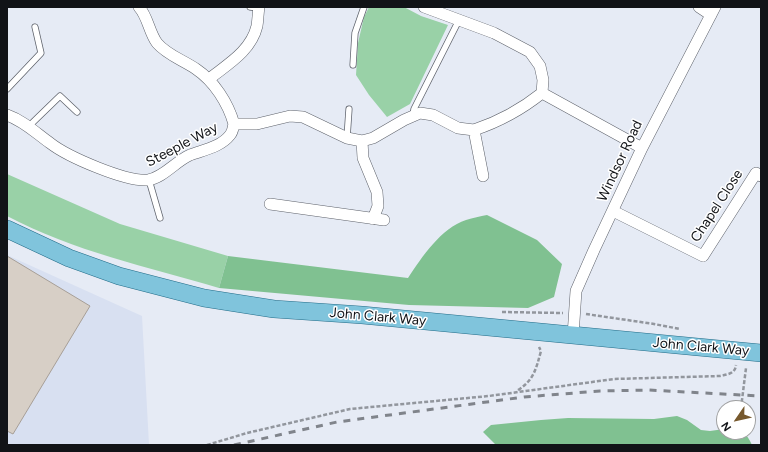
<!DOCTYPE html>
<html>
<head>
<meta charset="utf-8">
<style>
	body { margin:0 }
	#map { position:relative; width:768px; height:452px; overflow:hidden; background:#e6ebf5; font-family:Figtree,sans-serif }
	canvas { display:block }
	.frame { position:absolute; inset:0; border:8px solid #111317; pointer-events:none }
	.north { position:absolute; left:716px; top:400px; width:40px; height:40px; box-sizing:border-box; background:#fff; border:1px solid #a0a1a2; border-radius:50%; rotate:236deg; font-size:11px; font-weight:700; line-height:16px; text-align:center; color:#111317 }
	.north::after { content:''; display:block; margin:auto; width:14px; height:18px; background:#77592d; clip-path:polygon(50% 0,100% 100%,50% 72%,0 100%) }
</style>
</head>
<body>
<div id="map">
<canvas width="768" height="452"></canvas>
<div class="frame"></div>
<div class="north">N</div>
</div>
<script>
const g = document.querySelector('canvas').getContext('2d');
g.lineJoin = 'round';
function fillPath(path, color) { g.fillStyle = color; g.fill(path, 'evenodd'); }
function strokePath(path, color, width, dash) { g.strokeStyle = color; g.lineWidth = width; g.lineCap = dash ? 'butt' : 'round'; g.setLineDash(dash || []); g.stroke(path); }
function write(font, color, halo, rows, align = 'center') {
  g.font = font + ' Figtree,sans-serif'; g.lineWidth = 3; g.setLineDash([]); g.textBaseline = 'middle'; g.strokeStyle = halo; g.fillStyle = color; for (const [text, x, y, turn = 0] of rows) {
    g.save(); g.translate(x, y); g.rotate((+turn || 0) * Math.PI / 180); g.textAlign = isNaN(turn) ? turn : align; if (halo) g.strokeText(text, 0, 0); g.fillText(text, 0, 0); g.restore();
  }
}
fillPath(new Path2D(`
	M7,255L142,316L149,445H7Z`), '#d8e0f1');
fillPath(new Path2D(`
	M369,7H404L421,16L448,25L410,104L387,117L369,95L356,75L358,43L364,17Z
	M7,174L120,224L228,256L219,288C148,267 73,251 7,216Z`), '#99d1a7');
fillPath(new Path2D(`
	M487,215L537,240L562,264L554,297L528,308L409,305L219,288L228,256L408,278C422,257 441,228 466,220C473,218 480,216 487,215Z
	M677,416L687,420L701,430L710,431L724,429V432C741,432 744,428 752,445H506L495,444L483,432L491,425L541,420L568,418L654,419Z`), '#80c191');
const building = new Path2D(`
	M7,256L90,306L13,434L7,431Z`);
fillPath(building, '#d7cfc6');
strokePath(building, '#a79f97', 1);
const lane = new Path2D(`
	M250,7L259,8
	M353,65L355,33L364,7
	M7,89L41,53L35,27
	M413,115L414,109L459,20
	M29,126L60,96L77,112
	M347,138L349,109
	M149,180L160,218`);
const street = new Path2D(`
	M139,7C148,17 149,32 157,43C167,55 183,60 196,69C214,81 228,103 234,124
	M424,7L494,33L530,52L540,66L543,80L542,93
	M699,7L711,15
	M209,79C228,64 251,51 257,26C258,20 258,13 259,7
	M7,115C24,121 36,133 50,143C68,157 126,182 148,180C163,178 176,161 190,155C203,150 221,147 230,135C233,132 233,127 234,124
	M234,124H257L290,116L303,117L347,138L362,141L373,138L404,120L420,113L433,115L458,128L474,130
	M362,141L363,158L377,192L378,206L373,219
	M483,176L474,130C498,122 522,109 542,93L642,148
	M270,204L384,220
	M613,211L703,256L756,173L761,176
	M573,336L576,291L594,250L642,148L715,7`);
const primary = new Path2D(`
	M7,229L69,258L119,276L204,298L274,309L362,315L761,353`);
strokePath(lane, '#5e626b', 7);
strokePath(street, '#5e626b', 12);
strokePath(primary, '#226c88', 18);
strokePath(new Path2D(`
	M502,312L563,313
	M586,314L654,324L680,329
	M518,390C534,380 536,369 541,351L539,347
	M207,445L247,433L350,409L489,396L614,379L720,376C728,374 735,374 736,365`), '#92969d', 2.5, [4, 2]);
strokePath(lane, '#fff', 5.5);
strokePath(street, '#fff', 11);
strokePath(primary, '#80c4dc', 17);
strokePath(new Path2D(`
	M234,445L337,422L524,397L600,391L649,390L761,396`), '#80848b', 3, [7, 7]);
strokePath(new Path2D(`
	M741,408L746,368`), '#92969d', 2.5, [4, 2]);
write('14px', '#111317', '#fff', [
	["Steeple Way",182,145,-28],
	["Windsor Road",620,161,-65],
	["Chapel Close",717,206,-57],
	["John Clark Way",378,317,5],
	["John Clark Way",701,347,5]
]);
</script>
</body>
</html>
